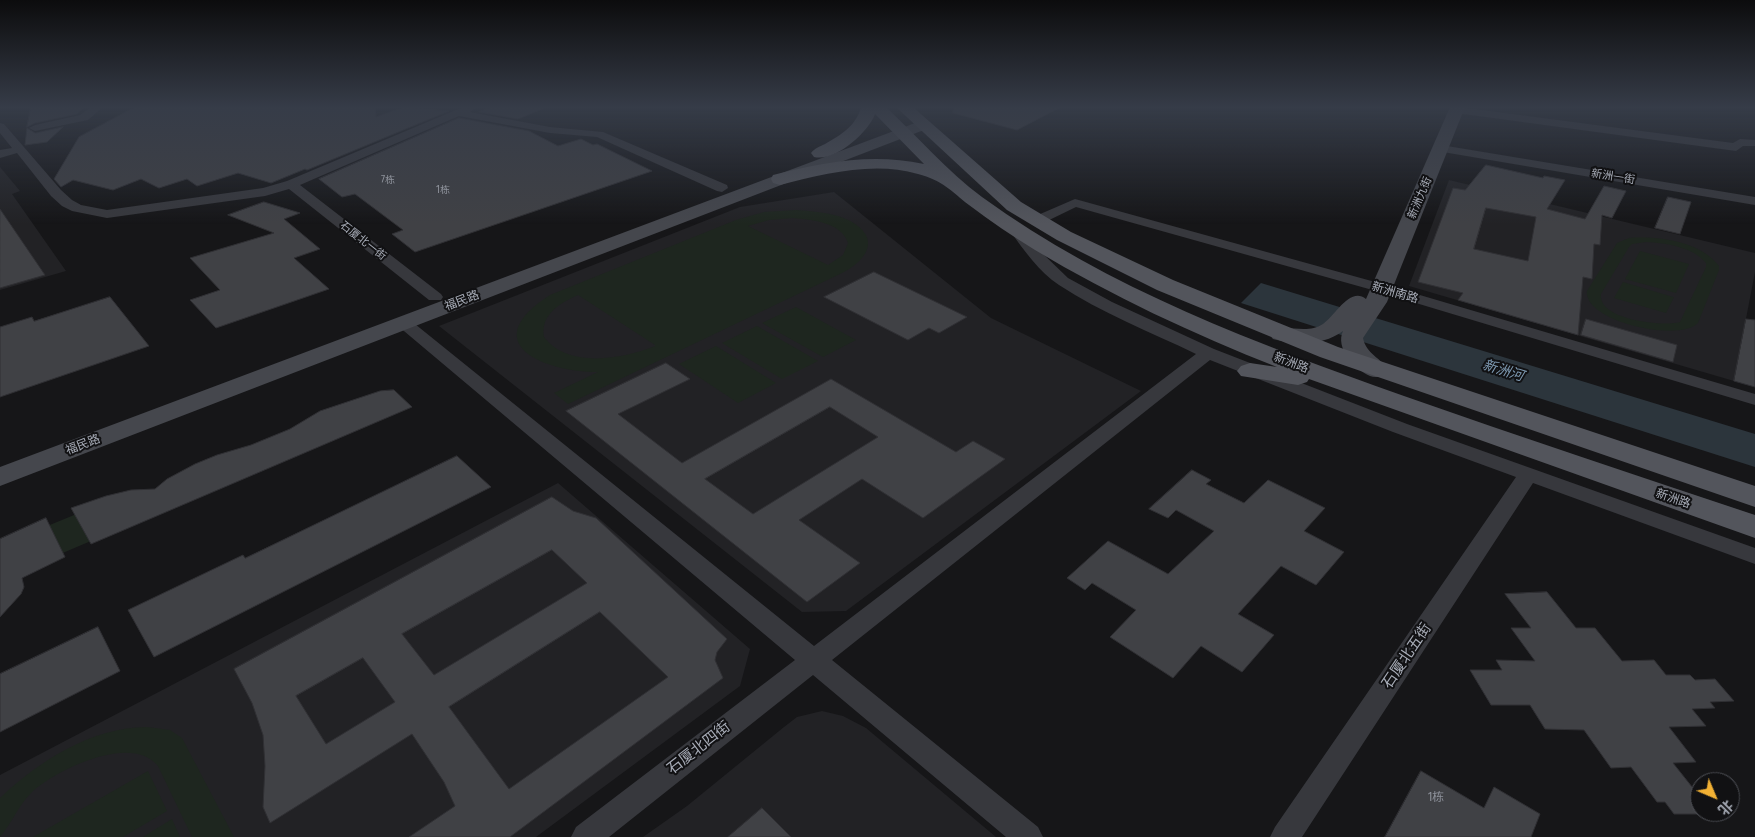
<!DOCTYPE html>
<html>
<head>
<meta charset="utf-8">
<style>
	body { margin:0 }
	#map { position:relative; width:1755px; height:837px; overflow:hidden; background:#161618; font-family:"Fira Sans Condensed","Noto Sans SC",sans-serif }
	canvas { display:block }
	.north { position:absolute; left:1690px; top:772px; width:50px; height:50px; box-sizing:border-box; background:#111113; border:1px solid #4d4f55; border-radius:50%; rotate:135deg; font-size:14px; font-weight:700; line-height:20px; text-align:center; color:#a8adb8 }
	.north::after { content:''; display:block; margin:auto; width:18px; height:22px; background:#f2b134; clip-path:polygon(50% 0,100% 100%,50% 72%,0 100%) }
</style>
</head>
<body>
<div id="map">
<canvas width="1755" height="837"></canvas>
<div class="north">北</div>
</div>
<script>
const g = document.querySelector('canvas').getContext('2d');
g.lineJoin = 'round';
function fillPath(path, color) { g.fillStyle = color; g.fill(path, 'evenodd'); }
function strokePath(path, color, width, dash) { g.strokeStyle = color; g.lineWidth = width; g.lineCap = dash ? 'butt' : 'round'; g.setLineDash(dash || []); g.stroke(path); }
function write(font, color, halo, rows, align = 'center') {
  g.font = font + ' "Fira Sans Condensed","Noto Sans SC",sans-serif'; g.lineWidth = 4; g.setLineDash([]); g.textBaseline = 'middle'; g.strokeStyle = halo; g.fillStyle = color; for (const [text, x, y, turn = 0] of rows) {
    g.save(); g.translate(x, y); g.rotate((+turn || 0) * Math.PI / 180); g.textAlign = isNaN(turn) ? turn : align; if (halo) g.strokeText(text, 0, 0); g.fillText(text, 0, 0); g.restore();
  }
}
fillPath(new Path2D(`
	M0,167L20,191L12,194L66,271L0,290Z
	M1449,180L1755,253V272L1734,381L1409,286Z
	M834,192L991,318L1141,391L846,611L802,612L439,326L740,207Z
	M558,483L750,649L740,686L536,837H0V775Z
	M822,711L843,716L866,728L996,837H643L687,806L784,727L797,717Z`), '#222225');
fillPath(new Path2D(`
	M796,210C810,211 824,212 838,216C876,229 878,253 844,272L568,404L554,393L598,372C543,372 475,343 550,295L736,220L764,212ZM793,218C813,220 841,222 848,243L843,255L828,265L748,226L769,220ZM578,295L655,345V346C623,359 568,369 544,337C540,315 560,303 578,295Z
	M1629,238C1658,236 1700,241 1719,266V270L1698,323C1679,343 1583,321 1587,291L1617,243ZM1646,242C1666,243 1693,247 1706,263V267L1680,322C1664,327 1597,320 1601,294L1629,247L1632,244Z
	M1640,251L1689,264L1676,293L1625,279Z
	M1623,282L1673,297H1674L1666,313L1614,298Z
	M796,307L856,340L823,357L762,323Z
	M757,326L818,361L782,379L722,343Z
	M716,346L776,383L738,403L679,364Z
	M130,492L145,518L18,572L6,543Z
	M147,727L170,730L182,738L234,837H192L158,766C132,733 58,769 33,791C19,804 12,823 0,837V798C39,761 92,727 147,727Z
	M148,771L167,811L123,837H33Z
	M172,819L180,837H143Z`), '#1e261f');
fillPath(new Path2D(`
	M1261,283L1755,434V467L1241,303Z`), '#2c353c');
const building = new Path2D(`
	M31,107H84L77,114L35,123L27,127Z
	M135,107H375L376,117L404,107L449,111L307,170L305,169L271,183L238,173L197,186L187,179L159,188L141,179L113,190L73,180L61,187L54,179L79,137Z
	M491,107H547L518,119L479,112Z
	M954,107H1061L1017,130L953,113Z
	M459,118L529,131L558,146L581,139L593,145L597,144L652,171L415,252L392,234L403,230L355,194L342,197L319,179Z
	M63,127L47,142L25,145L27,128L35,133Z
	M1486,165L1543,178L1544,176L1565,180L1547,209L1585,219L1604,186L1626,191L1612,218L1602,215L1600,245L1594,244L1592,279L1583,277L1578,335L1458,300L1463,293L1418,282L1453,188L1465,190ZM1486,208L1536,217L1528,261L1474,249Z
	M1668,197L1691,202L1680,234L1655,228Z
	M264,202L300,213L284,219L320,249L294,258L329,289L216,328L190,300L220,290L190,258L274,233L228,215Z
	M0,209L45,275L0,288Z
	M874,272L967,317L939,333L929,328L908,340L824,297Z
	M110,297L149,346L0,397V327L32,317L34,321Z
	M1586,319L1677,345L1673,362L1581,335Z
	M1746,319L1755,320V387L1734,381Z
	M666,363L690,379L618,414L682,463L831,379L956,452L973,441L1005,459L923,518L862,479L799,520L860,563L807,602L566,411ZM830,407L878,437L753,514L705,479Z
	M394,390L412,407L91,544L71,508L106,496L131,490L155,489L167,479L195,464L217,455L251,445L290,429L320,411L380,391Z
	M457,456L491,487L154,657L128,610L243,555L245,558Z
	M1192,470L1211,480L1206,484L1244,503L1268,480L1325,508L1304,531L1344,552L1316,585L1281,566L1238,614L1274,635L1242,672L1201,646L1173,678L1110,637L1136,610L1092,583L1085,590L1067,578L1108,541L1168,574L1214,531L1176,510L1168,518L1149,509Z
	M552,497L573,511L596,518L727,639L717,652L715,660L723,678L510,837H409L455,806L444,782L412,734L270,823L263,807L265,766L263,735L252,703L234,669ZM552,550L587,583L434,675L402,634ZM600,612L668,677L509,789L449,707ZM363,658L395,702L326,744L296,696Z
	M46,518L65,557L22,578L24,587L21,594L0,617V539Z
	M1547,592L1576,628H1595L1622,661L1654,660L1666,675H1690L1695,680L1715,679L1734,701L1710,702L1715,708L1692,709L1706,726L1669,727L1696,762L1673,763L1700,797V814H1674L1665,802H1657L1631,767L1611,768L1584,730L1545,729L1530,705H1491L1470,670H1502L1496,660L1535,661L1511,628H1531L1505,594Z
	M98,627L120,671L0,732V674Z
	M1421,771L1484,808L1494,787L1540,814L1531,837H1385Z
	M762,808L791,837H728Z`);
fillPath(building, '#404145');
strokePath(building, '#303034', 1);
fillPath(new Path2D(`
	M91,107H103L88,120L35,131L29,128L35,125L80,115Z
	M463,107H477L470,112L550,127L603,132L727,185L728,188L722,192L717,191L597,137L550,133L459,116L300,185L441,294L443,297L441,300H429L289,189L265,196L107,218L72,211L62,206L51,196L17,153L0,158V150L12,148L0,133V123L4,124L61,190L72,200L81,205L107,210L263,188L287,181Z
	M1459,107L1733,143L1740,139L1755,140V146H1743L1736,151L1456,113L1451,110L1452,108Z
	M1441,145L1755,197V205L1437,151L1435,149Z
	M1075,199L1386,285L1755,394V405L1376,291L1076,207L1041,224L1036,225L1029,221L1031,218Z
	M1015,224L1020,225L1039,250L1068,278L1112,302L1214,349L1407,424L1755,548V564L1533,483L1302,837H1270L1275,827L1516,477L1393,432L1210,360L832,660L1038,827L1043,837H1006L813,675L609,837H571L576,827L795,660L398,326L396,323L398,320H410L814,646L1196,354C1151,332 1101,313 1059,285C1039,272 1024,250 1010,231L1008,228L1010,225Z`), '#37383d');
fillPath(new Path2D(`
	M1450,107H1465L1387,302L1363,338C1366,354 1381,358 1389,370L1386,375C1380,377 1375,378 1370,376C1354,369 1335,348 1343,331C1323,346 1296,345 1273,339L1269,334L1273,329C1289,325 1308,334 1323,324C1335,316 1350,286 1366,299Z
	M923,120L929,122L931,125L929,128L0,486V467Z`), '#45474d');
fillPath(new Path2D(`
	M861,107H886C918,137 947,171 982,197C1108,289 1258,344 1404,396C1521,437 1638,476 1755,515V538L1309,379L1307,382L1298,385L1241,376L1237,371L1241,366L1250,363L1277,367C1193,334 1112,296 1035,250C1012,236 990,221 969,205C951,191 942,180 918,174C873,161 824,174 780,185L773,183L771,179L773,175C824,162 872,153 924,164L875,114C868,133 835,162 814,157L811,153C815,148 819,147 825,144C841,135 856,126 861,107Z
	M896,107H913L1021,202L1071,232L1173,280L1338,347L1755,486V507L1320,357L1157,290L1057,240L1007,210Z`), '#53555c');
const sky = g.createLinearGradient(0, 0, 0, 224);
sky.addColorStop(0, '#0c0c0d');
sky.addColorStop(0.48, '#363c48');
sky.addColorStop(1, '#363c4800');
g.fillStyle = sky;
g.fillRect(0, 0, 1755, 224);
write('10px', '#8e929b', null, [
	["7栋",388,180],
	["1栋",443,190]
]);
write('11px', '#a8adb8', '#111113', [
	["新洲一街",1613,177,9],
	["新洲九街",1420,198,-67],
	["石厦北一街",363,241,38]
]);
write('12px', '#a8adb8', '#111113', [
	["新洲南路",1395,293,16],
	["福民路",462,301,-21],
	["新洲路",1291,363,21],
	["福民路",83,445,-21],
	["新洲路",1673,499,19]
]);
write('12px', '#8e929b', null, [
	["1栋",1436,798]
]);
write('italic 14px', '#7f9bb3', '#111113', [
	["新洲河",1503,371,17]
]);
write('15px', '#a8adb8', '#111113', [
	["石厦北五街",1407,656,-56],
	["石厦北四街",699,748,-38]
]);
</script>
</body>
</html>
